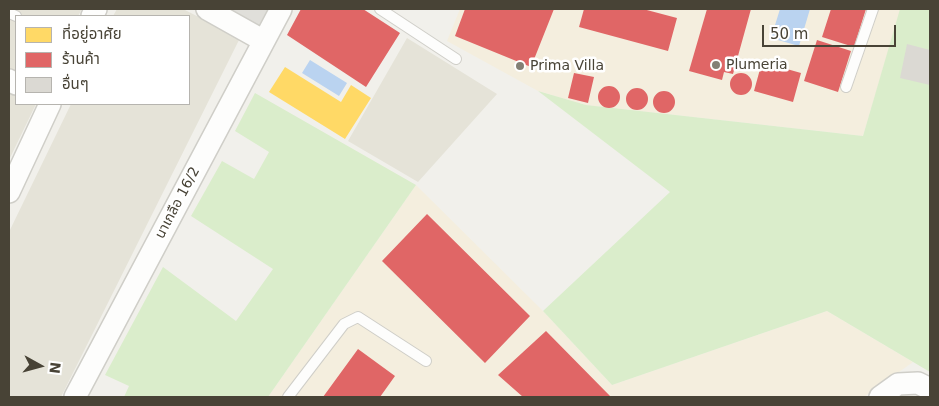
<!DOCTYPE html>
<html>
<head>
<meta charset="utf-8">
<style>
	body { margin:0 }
	#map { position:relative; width:939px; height:406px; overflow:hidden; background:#f1f0eb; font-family:"DejaVu Sans","Noto Sans Thai",sans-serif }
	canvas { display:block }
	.frame { position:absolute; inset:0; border:10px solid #484336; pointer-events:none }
	.legend { position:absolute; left:15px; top:15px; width:175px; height:90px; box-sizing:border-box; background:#fff; border:1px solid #b6b4af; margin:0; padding:6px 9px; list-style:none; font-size:15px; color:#484336 }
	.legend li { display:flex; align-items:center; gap:10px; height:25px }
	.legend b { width:25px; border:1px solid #b6b4af }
	.north { position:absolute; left:15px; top:341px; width:50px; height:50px; -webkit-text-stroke:4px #fff; paint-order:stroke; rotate:97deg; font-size:14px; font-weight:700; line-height:20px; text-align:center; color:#484336 }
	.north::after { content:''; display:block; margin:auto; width:18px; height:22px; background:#484336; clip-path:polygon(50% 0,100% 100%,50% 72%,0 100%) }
	.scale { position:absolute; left:762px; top:25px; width:134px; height:22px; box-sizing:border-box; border:2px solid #484336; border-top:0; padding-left:6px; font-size:15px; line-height:18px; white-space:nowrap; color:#484336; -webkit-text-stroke:4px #fff; paint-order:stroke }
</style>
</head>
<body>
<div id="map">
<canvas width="939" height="406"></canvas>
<div class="frame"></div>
<ul class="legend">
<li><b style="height:14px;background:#ffd966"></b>ที่อยู่อาศัย</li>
<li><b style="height:14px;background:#e06666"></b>ร้านค้า</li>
<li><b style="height:14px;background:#dbd9d3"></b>อื่นๆ</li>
</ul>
<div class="north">N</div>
<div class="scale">50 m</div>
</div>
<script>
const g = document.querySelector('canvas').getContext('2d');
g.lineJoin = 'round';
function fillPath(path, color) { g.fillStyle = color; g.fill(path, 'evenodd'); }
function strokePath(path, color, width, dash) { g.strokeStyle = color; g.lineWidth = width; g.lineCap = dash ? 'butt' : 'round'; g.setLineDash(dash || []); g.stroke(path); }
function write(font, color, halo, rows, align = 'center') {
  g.font = font + ' "DejaVu Sans","Noto Sans Thai",sans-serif'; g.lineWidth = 5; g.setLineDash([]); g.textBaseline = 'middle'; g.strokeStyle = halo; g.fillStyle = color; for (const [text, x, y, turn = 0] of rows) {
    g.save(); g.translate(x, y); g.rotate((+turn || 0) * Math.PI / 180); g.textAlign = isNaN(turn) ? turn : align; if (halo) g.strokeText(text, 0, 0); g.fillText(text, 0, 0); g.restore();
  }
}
fillPath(new Path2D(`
	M9,9H82L78,16H16V104H36L9,160Z
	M117,9H183L240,38L61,397H9V232L71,104H189V16H113Z
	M407,38L497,94L418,182L348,141Z`), '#e5e3d8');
fillPath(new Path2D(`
	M460,9H901L863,136L585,105L538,91L447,41Z
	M416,185L543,311L612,385L827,311L913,362L864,397H268Z`), '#f4eede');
fillPath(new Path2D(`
	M900,9H930V372L827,311L612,385L543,311L670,192L538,91L586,105L863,136Z
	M255,93L416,185L268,397H124L129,386L105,375L163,267L236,321L273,269L191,216L222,161L254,179L269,152L235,131Z`), '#daedcb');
fillPath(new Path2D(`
	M224,9H268L258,27Z`), '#e0dfda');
fillPath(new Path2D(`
	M780,9H810L799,46L771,38Z
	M310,60L347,83L339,96L302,73Z`), '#bad3f0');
fillPath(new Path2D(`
	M285,67L341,102L351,85L371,98L345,139L269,92Z`), '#ffd966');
fillPath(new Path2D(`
	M301,9H363L400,33L366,87L287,35Z
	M465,9H554L531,67L455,36Z
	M584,9H643L677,18L668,51L579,27Z
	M707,9H751L733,74L724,72L722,80L689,71Z
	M831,9H866L854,47L822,37Z
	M817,40L851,51L838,92L804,81Z
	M762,62L801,73L793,102L754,91Z
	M574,73L594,77L588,103L568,98Z
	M730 84a11 11 0 1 1 22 0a11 11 0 1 1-22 0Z
	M598 97a11 11 0 1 1 22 0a11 11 0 1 1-22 0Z
	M626 99a11 11 0 1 1 22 0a11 11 0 1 1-22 0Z
	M653 102a11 11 0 1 1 22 0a11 11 0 1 1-22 0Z
	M427,214L530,316L485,363L382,261Z
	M546,331L611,397H523L498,375Z
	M358,349L395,376L380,397H323Z`), '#e06666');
fillPath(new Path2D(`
	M907,44L930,50V85L900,78Z`), '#dbd9d3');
const lane = new Path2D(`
	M380,9L456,59
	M9,13L16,16
	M846,87L873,9
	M288,397L344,324L358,317L426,361`);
const street = new Path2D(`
	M207,9L264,41
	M92,16L96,9
	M9,80L16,84
	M9,192L50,104
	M75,397L281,9
	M880,397L898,384L918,383L930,389`);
strokePath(lane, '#cfcec8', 12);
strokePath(street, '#cfcec8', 24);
strokePath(lane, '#fdfdfc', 10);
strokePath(street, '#fdfdfc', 21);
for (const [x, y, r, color] of [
	[716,65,5,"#838075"],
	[520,66,5,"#838075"]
]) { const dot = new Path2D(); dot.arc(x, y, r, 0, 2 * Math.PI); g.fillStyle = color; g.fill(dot); strokePath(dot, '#fff', 2); }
write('14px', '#484336', '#fff', [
	["Plumeria",726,65],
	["Prima Villa",530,66]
], 'left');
write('14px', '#484336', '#fff', [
	["นาเกลือ 16/2",178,203,-62]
]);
</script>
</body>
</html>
